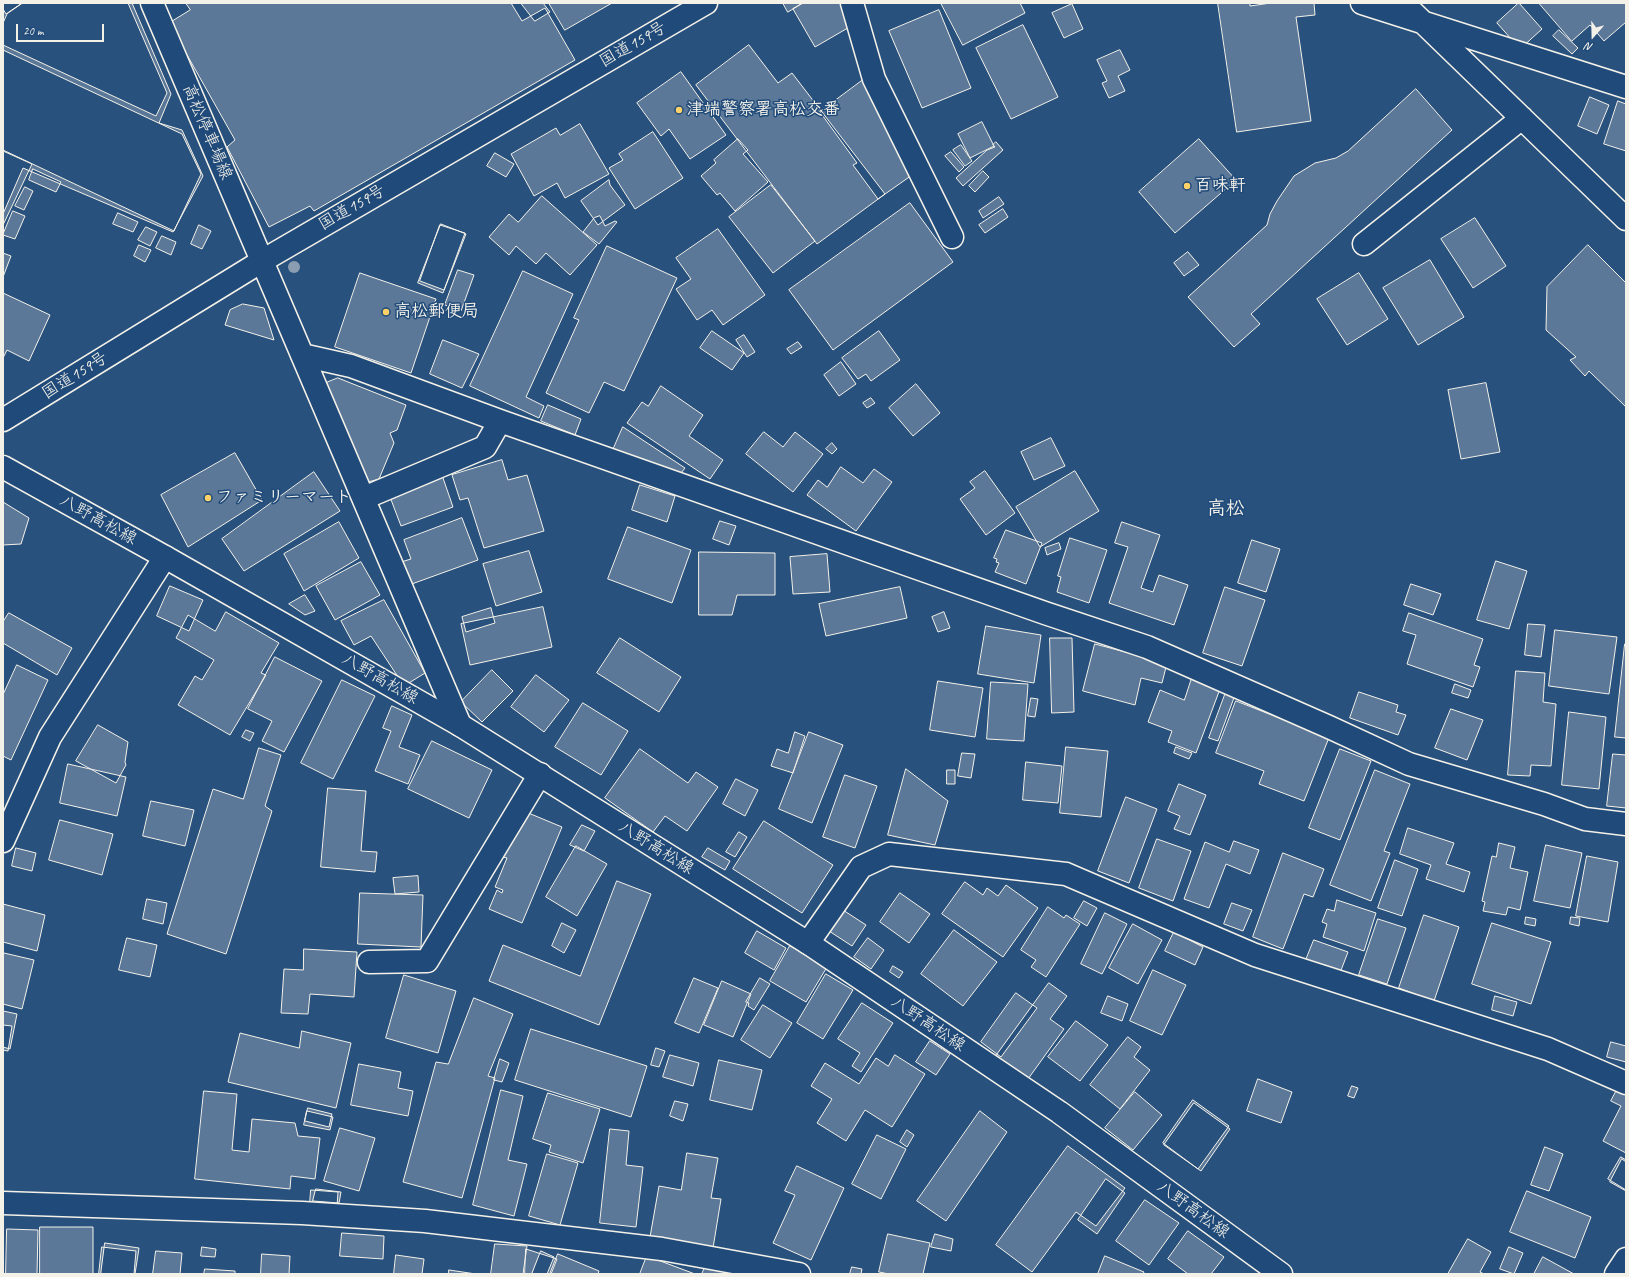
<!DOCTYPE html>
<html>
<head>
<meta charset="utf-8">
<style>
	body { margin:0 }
	#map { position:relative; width:1629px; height:1277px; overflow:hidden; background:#28517e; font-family:Caveat,sans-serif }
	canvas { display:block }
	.frame { position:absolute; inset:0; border:4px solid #f4f1e8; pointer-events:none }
	.north { position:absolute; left:1573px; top:16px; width:40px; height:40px; -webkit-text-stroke:3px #1f4a7a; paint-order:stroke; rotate:200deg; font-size:11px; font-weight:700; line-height:16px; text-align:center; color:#f4f1e8 }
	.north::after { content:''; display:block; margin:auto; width:14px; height:18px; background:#f4f1e8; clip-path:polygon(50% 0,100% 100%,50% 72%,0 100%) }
	.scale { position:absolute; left:16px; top:24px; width:88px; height:18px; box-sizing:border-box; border:2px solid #f4f1e8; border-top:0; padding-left:5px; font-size:12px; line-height:14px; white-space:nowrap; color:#f4f1e8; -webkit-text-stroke:3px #1f4a7a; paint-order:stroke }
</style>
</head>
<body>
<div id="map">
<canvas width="1629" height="1277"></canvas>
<div class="frame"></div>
<div class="north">N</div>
<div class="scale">20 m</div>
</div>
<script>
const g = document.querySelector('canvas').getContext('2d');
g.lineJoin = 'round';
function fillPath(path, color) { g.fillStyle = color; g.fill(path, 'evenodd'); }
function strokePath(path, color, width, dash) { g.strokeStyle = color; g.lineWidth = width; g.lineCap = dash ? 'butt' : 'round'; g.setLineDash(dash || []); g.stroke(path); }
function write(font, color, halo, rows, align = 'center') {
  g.font = font + ' Caveat,"Klee One",sans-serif'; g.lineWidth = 3; g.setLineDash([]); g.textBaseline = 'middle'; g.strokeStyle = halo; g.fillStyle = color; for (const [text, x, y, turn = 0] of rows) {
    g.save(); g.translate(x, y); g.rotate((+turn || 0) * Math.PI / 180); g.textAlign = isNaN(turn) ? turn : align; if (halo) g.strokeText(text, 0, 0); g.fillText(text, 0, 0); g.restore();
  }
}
const building = new Path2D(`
	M3,3H132L171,94L159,123L182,130L203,176L173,232L23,168L3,214Z
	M3,3H22L6,14L3,9Z
	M23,3H128L167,93L156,116L3,45V23L7,14Z
	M186,3H511L522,21L545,8L575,60L314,211L310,206L269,227L227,147L235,140L169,23L190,10Z
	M521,3H543L550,12L535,21Z
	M549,3H612L565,30Z
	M783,3H803L788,12Z
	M803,3H840L853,25L815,47L793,9Z
	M941,3H1020L1025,13L963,45Z
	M1218,3H1250V6L1271,3H1314L1315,15L1296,17L1311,121L1237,132Z
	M1519,3L1542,29L1520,49L1497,23Z
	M1539,3H1626V22L1604,41L1590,25L1572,41Z
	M1072,4L1083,29L1064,38L1052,13Z
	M939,10L971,88L922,108L889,31Z
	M1023,25L1058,97L1011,119L976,48Z
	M1559,30L1578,48L1572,54L1553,36Z
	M749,45L778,83L792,73L885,194L817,244L696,85Z
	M3,50L182,134L201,174L174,231L3,150Z
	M1120,50L1130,70L1118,76L1125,91L1109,98L1102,83L1107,81L1097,60Z
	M681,72L726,135L690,159L669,129L661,136L637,103Z
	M863,80L922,168L878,199L853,165L857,163L820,112Z
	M1416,89L1452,130L1251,314L1260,324L1234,347L1188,297L1267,225L1270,214L1277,201L1294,176L1315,163L1336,158L1348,151Z
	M1590,97L1609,105L1597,134L1578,126Z
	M1618,101L1626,104V151L1604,144Z
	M982,122L994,146L970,158L958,134Z
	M580,124L609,174L565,198L557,183L534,196L511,154L556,128L560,135Z
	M653,132L683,178L635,209L609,168L623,160L619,154Z
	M738,139L748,150L743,154L768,182L735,211L720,193L717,195L701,176L716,163L714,160Z
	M1199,139L1236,180L1175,233L1139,192Z
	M996,142L1003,150L963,186L956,178L987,150L995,147L993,145Z
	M961,145L972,161L965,166L953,150Z
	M3,151L32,164L3,225Z
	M951,152L964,167L959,172L945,156Z
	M495,153L514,164L506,177L487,166Z
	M33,169L61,182L56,192L29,180Z
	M983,171L989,177L975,192L969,186Z
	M609,180L610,185L625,205L598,225L581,201Z
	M771,185L815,241L773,273L729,217Z
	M25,187L33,191L24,210L15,206Z
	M542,196L597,245L570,275L546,253L536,264L516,246L509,255L489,237L509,214L518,222Z
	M999,197L1004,204L983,218L979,211Z
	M910,203L953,262L833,350L789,290Z
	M1003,209L1008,217L985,233L979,225Z
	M13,211L25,216L15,239L3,235Z
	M118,213L138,222L133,232L113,224Z
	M600,216L605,226L615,221L617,222L599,244L583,232L594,218Z
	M1475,218L1506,266L1473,288L1441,239Z
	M441,224L466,234L443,293L418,283Z
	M199,225L211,231L202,249L191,244Z
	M440,225L465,233L444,290L420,281Z
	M146,227L157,232L150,246L138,240Z
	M718,229L765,295L723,325L712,310L697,320L676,289L691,279L676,258Z
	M162,236L176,242L171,255L156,248Z
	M139,245L151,250L145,262L134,256Z
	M1588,245L1626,283V407L1589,371L1585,376L1570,360L1576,357L1546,330L1547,287Z
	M607,246L677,278L624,391L604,382L589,413L546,393L579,320L574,318Z
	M1188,252L1199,265L1184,276L1174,263Z
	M3,253L11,256L3,277Z
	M1430,260L1464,317L1418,345L1383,288Z
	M458,270L474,275L461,311L445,305Z
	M523,271L573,294L526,397L544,406L539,418L470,386Z
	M360,273L436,299L411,373L335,347Z
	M1359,273L1388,319L1347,345L1317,299Z
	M3,293L50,315L29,361L7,350L3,358Z
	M243,304L264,308L274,340L225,325L230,310Z
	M712,331L744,353L732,370L700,348Z
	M879,331L900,360L871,381L866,374L858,379L842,358Z
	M744,335L755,352L747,357L736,340Z
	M443,340L479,354L462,388L430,374Z
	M798,342L802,347L791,354L787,349Z
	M841,362L856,384L839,396L824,375Z
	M338,378L406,405L397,430L390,433L394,443L379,479L368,482L326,383Z
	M1486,383L1500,452L1461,459L1448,390Z
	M916,384L940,413L913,436L889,408Z
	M661,386L703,415L689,436L723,460L710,479L627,423L642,402L648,406Z
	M871,398L875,403L867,408L863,403Z
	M548,405L581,419L575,435L541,421Z
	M623,427L685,468L681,473L613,450Z
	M764,432L783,447L795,432L823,454L793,492L746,454Z
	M1051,438L1065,466L1034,480L1021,452Z
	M832,443L837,449L832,454L826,449Z
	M235,453L262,500L188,547L161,495Z
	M502,460L508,480L527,475L544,531L484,548L468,498L460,500L452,475Z
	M841,467L863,483L874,469L892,482L856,531L807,495L818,480L827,487Z
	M985,471L1015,513L986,535L960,499L975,488L970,482Z
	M1075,471L1099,511L1040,547L1016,507Z
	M314,472L340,511L244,571L222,539Z
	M442,475L453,507L401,526L390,497Z
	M640,485L675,496L667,522L632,510Z
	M3,502L29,518L21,544L3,545Z
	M462,518L478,560L409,585L401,562L411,559L404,540Z
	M720,521L736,526L729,545L713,539Z
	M339,522L359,558L304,591L284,554Z
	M1122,522L1160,535L1141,588L1153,592L1159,575L1188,585L1174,625L1109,603L1128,547L1115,543Z
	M628,527L691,550L672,603L608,579Z
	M1006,530L1042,543L1026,584L995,572L999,563L996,562L997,559L994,558Z
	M1070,538L1107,550L1089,603L1057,592L1061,577L1058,576Z
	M1252,540L1280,549L1266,592L1238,583Z
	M1059,543L1061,549L1047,555L1045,548Z
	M529,551L542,592L496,606L483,564Z
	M699,552L775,553V595H737L732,615H699Z
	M827,554L830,592L793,594L790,557Z
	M1496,561L1527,571L1509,629L1477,620Z
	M361,562L380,595L335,620L316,586Z
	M1411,584L1441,594L1433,615L1404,605Z
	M170,586L203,600L189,631L157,616Z
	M900,587L907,618L826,636L819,604Z
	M1225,587L1265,600L1242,666L1203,653Z
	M305,595L315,611L305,615L289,604Z
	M384,600L425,673L404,686L371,636L354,645L341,621Z
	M543,607L552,647L470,665L461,624Z
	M491,608L495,623L466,632L462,617Z
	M226,612L279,643L261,673L266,675L230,735L178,705L195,676L202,680L214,660L176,638L188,615L215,631Z
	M944,612L950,628L938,632L932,617Z
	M9,613L72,648L57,675L3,643V622Z
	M1409,613L1483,639L1474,665L1480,667L1473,687L1407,664L1416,635L1403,631Z
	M1528,624L1545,625L1541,657L1525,655Z
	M986,626L1041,635L1034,683L978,674Z
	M1555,630L1617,637L1609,694L1549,686Z
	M620,638L681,677L659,712L597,673Z
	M1050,638H1072L1074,712L1052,713Z
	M1095,644L1167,663L1162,683L1141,678L1135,705L1083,691Z
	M1625,644H1626V738L1615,737Z
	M275,657L322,681L284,752L262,741L272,721L248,709Z
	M17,665L48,680L11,760L3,756V695Z
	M492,670L513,691L482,722L461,702Z
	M1516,671L1545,673L1543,702L1556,704L1551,766L1531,765L1530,776L1508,775Z
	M536,675L569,700L544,732L511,707Z
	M1192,678L1220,689L1196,753L1168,742L1172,731L1148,722L1160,690L1184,700Z
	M342,680L375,696L333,779L301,763Z
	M938,681L983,688L975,737L930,730Z
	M991,682L1028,684L1024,741L987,739Z
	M1455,684L1471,690L1468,698L1452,693Z
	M1226,692L1235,695L1218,741L1209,738Z
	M1359,692L1398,705L1396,712L1406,715L1398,735L1350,718Z
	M1031,698L1038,699L1035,717L1028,716Z
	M1236,701L1282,719L1283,716L1330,735L1304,801L1259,784L1264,771L1216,753Z
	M583,703L628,731L601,775L555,747Z
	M392,706L412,715L399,747L420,755L408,784L375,771L391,731L383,728Z
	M1451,709L1483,720L1467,760L1435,748Z
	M1569,712L1606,717L1599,789L1562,785Z
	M98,725L128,742L125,762L126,765L116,783L76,761Z
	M246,730L254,733L250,741L242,737Z
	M795,732L805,736L793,773L771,766L777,749L788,753Z
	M809,732L843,745L812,823L779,809Z
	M432,741L492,770L469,818L408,789Z
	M1066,747L1108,751L1101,817L1060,813Z
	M1176,747L1192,753L1189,759L1174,753Z
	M259,748L281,755L265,806L272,811L226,954L167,934L213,789L243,799Z
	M640,749L688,783L696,772L718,787L687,831L665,816L653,832L605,798Z
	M1340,749L1371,761L1340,840L1309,828Z
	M962,753L975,754L971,778L958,776Z
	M1613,754L1626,755V808L1607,806Z
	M1026,762L1062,766L1058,803L1023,800Z
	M68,764L126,777L117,816L60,803Z
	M906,769L948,801L935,845L888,835Z
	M947,770H955V784H947Z
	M1375,770L1410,784L1384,851L1390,853L1371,901L1330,885Z
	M845,775L877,786L855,848L823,837Z
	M736,779L758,790L745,816L723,804Z
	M1179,784L1206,795L1190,835L1174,829L1180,816L1168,811Z
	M328,788L366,791L361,851L377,852L375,872L321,867Z
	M1126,797L1157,809L1129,883L1098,871Z
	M151,801L194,810L185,846L143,836Z
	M526,812L562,827L522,923L489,909L497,890L502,893L503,890L495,887L507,858L503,857L518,822Z
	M60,820L113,834L102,875L49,860Z
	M764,821L833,865L802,913L733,869Z
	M582,825L595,831L584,851L570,845Z
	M1408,828L1454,843L1446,864L1470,872L1464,892L1426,879L1431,865L1400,854Z
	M739,832L747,837L735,857L726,852Z
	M1157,839L1191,851L1173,901L1139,888Z
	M1234,841L1259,850L1250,874L1226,864L1209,908L1184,899L1205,842L1229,852Z
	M1499,843L1515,847L1510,868L1528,872L1520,910L1508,907L1506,915L1483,911L1485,902L1482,901L1492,856L1496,857Z
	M1546,845L1582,853L1570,908L1534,901Z
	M576,846L607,864L577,916L546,897Z
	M16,848L36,853L32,871L12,866Z
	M708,848L730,861L725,870L702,857Z
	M1283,853L1324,869L1313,897L1304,894L1283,949L1253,937Z
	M1587,856L1618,862L1608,922L1576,916Z
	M1395,860L1418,869L1402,916L1378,908Z
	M418,876L419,892L395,894L393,878Z
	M617,881L651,894L599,1025L489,981L503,945L580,976Z
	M965,882L983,895L987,888L998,896L1006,885L1038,908L1003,957L942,914Z
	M360,893L423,895L421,947L358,944Z
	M900,893L930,914L909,943L880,922Z
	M147,899L167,903L163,924L143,919Z
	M1337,900L1376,913L1364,951L1323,937L1327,924L1322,922L1327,909L1334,911Z
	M1084,901L1097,908L1087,926L1074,918Z
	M1232,903L1252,910L1243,931L1224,924Z
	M3,904L45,915L37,951L3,942Z
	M1048,907L1064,918L1066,915L1080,924L1046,977L1031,967L1036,960L1021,950Z
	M843,910L866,925L852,946L829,931Z
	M1105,913L1127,924L1102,974L1081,964Z
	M1424,915L1459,927L1434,1001L1399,988Z
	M1526,917L1536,919L1535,926L1525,924Z
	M1571,917L1580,918L1579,926L1570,924Z
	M1378,919L1406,928L1387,984L1359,975Z
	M562,923L576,930L564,953L552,946Z
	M1492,923L1551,942L1531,1004L1472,984Z
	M1133,924L1162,940L1138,984L1109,968Z
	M954,930L997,962L963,1006L921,974Z
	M757,931L786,948L774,970L745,953Z
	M1174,932L1203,947L1195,965L1165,951Z
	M127,938L157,945L150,977L119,970Z
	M868,938L884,950L871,969L854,957Z
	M1314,940L1348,952L1340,973L1306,960Z
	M790,946L827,967L806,1002L770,981Z
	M304,949L357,952L354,997L310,994L308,1014L281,1013L284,969L303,970Z
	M4,953L34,960L22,1009L3,1004Z
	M893,966L903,972L899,978L890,972Z
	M1153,970L1186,985L1162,1035L1130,1021Z
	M826,974L853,990L823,1039L797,1023Z
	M404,975L456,991L438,1053L386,1038Z
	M694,978L718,988L699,1033L675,1023Z
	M760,978L770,984L754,1010L748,1006L749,1003L746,1002Z
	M722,981L751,994L733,1037L704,1025Z
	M1049,983L1067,996L1050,1019L1064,1029L1028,1079L996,1056Z
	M1016,993L1037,1008L1001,1057L981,1042Z
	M1108,996L1128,1004L1122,1021L1101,1013Z
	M1495,996L1517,1002L1513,1016L1492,1010Z
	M474,998L513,1014L488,1076L495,1078L462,1198L403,1182L436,1062L448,1064Z
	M862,1003L893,1023L861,1072L852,1066L860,1053L838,1039Z
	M763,1005L792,1023L770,1058L741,1040Z
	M3,1011L17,1014L10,1049L3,1047Z
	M1076,1021L1108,1045L1080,1081L1048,1057Z
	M3,1025L12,1026L8,1051L3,1050Z
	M531,1029L647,1066L631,1117L515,1080Z
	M302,1031L351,1043L336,1108L228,1082L240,1033L299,1048Z
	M1128,1037L1141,1047L1134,1057L1150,1070L1120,1109L1090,1085Z
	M930,1041L950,1054L936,1075L916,1062Z
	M1611,1042L1626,1046V1062L1607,1057Z
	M656,1048L665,1051L659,1067L651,1065Z
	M670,1055L699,1063L693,1086L663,1077Z
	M895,1055L925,1074L892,1127L865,1110L846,1141L817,1123L832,1099L811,1086L825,1063L859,1084L876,1058L888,1066Z
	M500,1059L509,1063L502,1082L494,1080Z
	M719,1060L762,1070L752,1110L710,1100Z
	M359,1064L401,1072L398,1088L413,1091L408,1116L351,1105Z
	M1258,1079L1292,1092L1281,1123L1247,1111Z
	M1352,1086L1358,1088L1354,1098L1348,1096Z
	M501,1090L523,1096L508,1160L527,1164L514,1216L473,1205Z
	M1617,1090L1626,1095V1153L1603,1141L1621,1106L1611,1101Z
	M204,1091L237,1094L232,1150L249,1152L252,1119L295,1123L298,1136L320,1138L315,1179L291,1176L290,1189L195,1179Z
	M1135,1092L1162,1115L1133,1150L1105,1128Z
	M548,1093L600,1109L583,1163L549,1152L551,1145L533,1139Z
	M1193,1100L1229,1126L1198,1169L1163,1143Z
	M675,1101L688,1104L683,1121L670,1116Z
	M1194,1103L1230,1129L1201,1171L1164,1145Z
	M308,1108L332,1114L329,1127L305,1121Z
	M307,1111L333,1117L330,1130L304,1125Z
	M980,1111L1007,1132L946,1221L917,1201Z
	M340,1128L375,1138L359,1191L324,1181Z
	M610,1129L629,1131L626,1165L643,1167L636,1227L600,1223Z
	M907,1130L914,1135L907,1147L900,1142Z
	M877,1135L906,1149L881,1199L852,1184Z
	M1068,1146L1125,1188L1096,1226L1076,1212L1032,1272L996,1245Z
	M1545,1147L1563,1154L1549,1191L1531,1185Z
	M687,1153L718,1158L711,1198L721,1199L713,1248L650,1237L659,1186L681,1190Z
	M547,1154L578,1163L560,1225L529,1216Z
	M1621,1157L1626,1160V1190L1608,1179Z
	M1622,1159L1626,1162V1191L1610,1182Z
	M797,1166L844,1188L811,1260L773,1243L795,1195L785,1191Z
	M1106,1179L1125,1193L1097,1234L1078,1220Z
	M316,1189L341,1192L339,1203L313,1201Z
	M311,1190L338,1192L337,1207L310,1204Z
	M1527,1191L1591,1217L1575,1258L1510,1232Z
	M1145,1200L1179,1223L1149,1265L1116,1241Z
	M40,1227H93V1274H40Z
	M7,1229L38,1230L37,1274H6Z
	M1188,1231L1224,1257L1211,1274H1188L1168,1259Z
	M342,1233L384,1236L383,1259L340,1256Z
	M888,1234L930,1243L923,1274H889L879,1272Z
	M935,1234L953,1239L951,1251L931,1247Z
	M1468,1239L1491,1252L1480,1272L1484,1274H1448Z
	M105,1243L139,1248L135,1274H101Z
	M495,1244L527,1246L523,1274H491Z
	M102,1247L136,1251L134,1274H99Z
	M202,1247L216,1249L215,1257L201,1256Z
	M1509,1247L1523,1253L1514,1274L1500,1269Z
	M526,1249L557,1259L551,1274H525Z
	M156,1251L182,1253L180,1274H153Z
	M541,1251L554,1257L547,1274H532Z
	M262,1254L290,1256L289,1274H261Z
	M558,1254L599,1271L598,1274H550Z
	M396,1255L424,1259L422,1274H394Z
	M647,1256L695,1274H640Z
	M1105,1256L1144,1272L1143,1274H1098Z
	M1543,1257L1574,1274H1534Z
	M706,1265L730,1274H702Z
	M852,1267L862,1269L861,1274H850Z
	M205,1269L235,1271V1274H204Z
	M449,1270L476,1274H449Z`);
fillPath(building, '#5b7899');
strokePath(building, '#f4f1e8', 1);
const minor = new Path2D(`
	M852,3L874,79L952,237
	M1362,3L1626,87
	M1403,3L1626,219
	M1364,244L1522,118
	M262,261L460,725
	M302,355L351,366L500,421L1045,613L1147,647L1329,727L1409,764L1544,804L1585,819L1626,824
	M364,498L485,447L500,421
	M3,841L50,737L165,557
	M808,943L861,867L889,854L1066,874L1255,955L1548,1049L1626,1083
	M369,962L427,961L540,774
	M3,1203L302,1213L425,1221L662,1249L799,1274
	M1616,1274L1626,1259`);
const major = new Path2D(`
	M152,3L262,261
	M3,467L165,557L460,725L808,943L1059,1112L1281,1274`);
const highway = new Path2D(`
	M3,420L262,261L706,3`);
strokePath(minor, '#f4f1e8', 25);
strokePath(major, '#f4f1e8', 25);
strokePath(highway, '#f4f1e8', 25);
strokePath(minor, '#1f4a7a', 22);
strokePath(major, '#1f4a7a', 22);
strokePath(highway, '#1f4a7a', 22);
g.fillStyle = '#8a9db1';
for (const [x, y] of [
	[294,267]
]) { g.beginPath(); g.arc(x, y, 6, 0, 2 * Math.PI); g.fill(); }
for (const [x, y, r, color] of [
	[679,110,4,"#ffd166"],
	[1187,186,4,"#ffd166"],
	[386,312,4,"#ffd166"],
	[208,498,4,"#ffd166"]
]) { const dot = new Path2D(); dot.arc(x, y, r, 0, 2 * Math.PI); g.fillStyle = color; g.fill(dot); strokePath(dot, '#1f4a7a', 1.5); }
write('17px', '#f4f1e8', '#1f4a7a', [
	["国道159号",633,45,-30],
	["高松停車場線",207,132,67],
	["国道159号",352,208,-30],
	["国道159号",75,376,-32],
	["八野高松線",98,520,29],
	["八野高松線",380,679,30],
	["八野高松線",656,848,32],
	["八野高松線",928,1024,34],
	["八野高松線",1193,1210,36]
]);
write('bold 17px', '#f4f1e8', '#1f4a7a', [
	["津端警察署高松交番",687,110],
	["百味軒",1195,186],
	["高松郵便局",394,312],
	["ファミリーマート",216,498]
], 'left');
write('bold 19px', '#f4f1e8', '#1f4a7a', [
	["高松",1226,509]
]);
</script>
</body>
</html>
